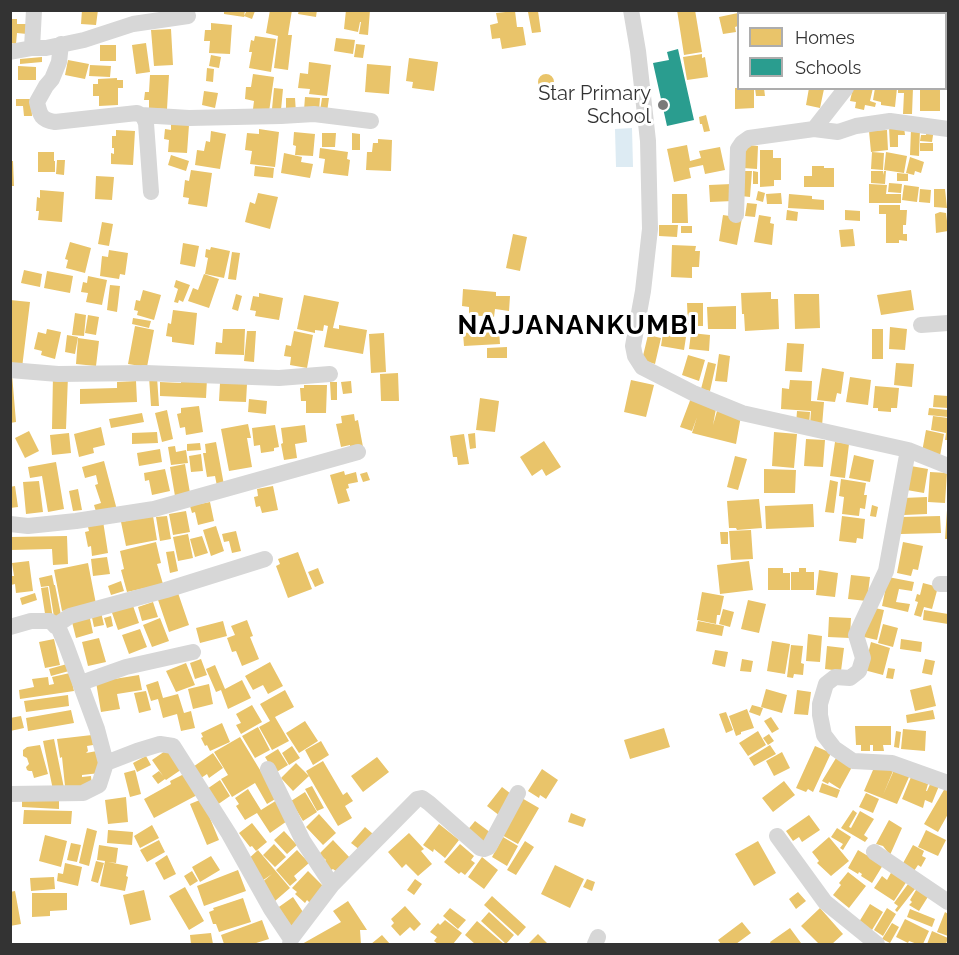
<!DOCTYPE html>
<html>
<head>
<meta charset="utf-8">
<style>
	body { margin:0 }
	#map { position:relative; width:959px; height:955px; overflow:hidden; background:#fff; font-family:Raleway,sans-serif }
	canvas { display:block }
	.frame { position:absolute; inset:0; border:12px solid #333; pointer-events:none }
	.legend { position:absolute; left:737px; top:12px; width:210px; height:78px; box-sizing:border-box; background:#fff; border:2px solid #adadad; margin:0; padding:8px 10px; list-style:none; font-size:18px; color:#333 }
	.legend li { display:flex; align-items:center; gap:12px; height:30px }
	.legend b { width:30px; border:2px solid #adadad }
</style>
</head>
<body>
<div id="map">
<canvas width="959" height="955"></canvas>
<div class="frame"></div>
<ul class="legend">
<li><b style="height:16px;background:#e9c46a"></b>Homes</li>
<li><b style="height:16px;background:#2a9d8f"></b>Schools</li>
</ul>
</div>
<script>
const g = document.querySelector('canvas').getContext('2d');
g.lineJoin = 'round';
function fillPath(path, color) { g.fillStyle = color; g.fill(path, 'evenodd'); }
function strokePath(path, color, width, dash) { g.strokeStyle = color; g.lineWidth = width; g.lineCap = dash ? 'butt' : 'round'; g.setLineDash(dash || []); g.stroke(path); }
function write(font, color, halo, rows, align = 'center') {
  g.font = font + ' Raleway,sans-serif'; g.lineWidth = 6; g.setLineDash([]); g.textBaseline = 'middle'; g.strokeStyle = halo; g.fillStyle = color; for (const [text, x, y, turn = 0] of rows) {
    g.save(); g.translate(x, y); g.rotate((+turn || 0) * Math.PI / 180); g.textAlign = isNaN(turn) ? turn : align; if (halo) g.strokeText(text, 0, 0); g.fillText(text, 0, 0); g.restore();
  }
}
fillPath(new Path2D(`
	M632,128L633,167H616L615,129Z`), '#ddebf3');
fillPath(new Path2D(`
	M82,10H98L96,25L81,24Z
	M224,10H245L244,17L224,14Z
	M247,10L255,11L252,19L244,16Z
	M270,10H292L288,35H292L288,70L274,68L278,36L266,33Z
	M299,10H317L316,17L298,14Z
	M346,10H370L368,35L359,34L361,22H360L358,32L344,29Z
	M677,10H695L702,52L684,55Z
	M515,11L517,27H523L526,45L502,49L500,38L492,39L490,25L498,23L496,13Z
	M538,11L541,32L532,33L528,12Z
	M738,13V26L735,27L736,32L723,34L719,17Z
	M10,19H17V24H27V34L17,33L16,44L10,43Z
	M211,23L232,25L230,54L209,53L210,41H204L205,30H211Z
	M171,29L173,65L154,66L151,30Z
	M255,36L276,39L271,72L249,68L252,52H249L251,40L254,41Z
	M336,38L355,40L353,54L334,51Z
	M146,43L150,72L136,74L132,45Z
	M356,44L365,45L363,58L354,57Z
	M100,45H116V61H100Z
	M702,54V58L705,57L708,77L687,80L683,57Z
	M211,55L221,57L219,68L209,66Z
	M42,57V62L20,64V59Z
	M409,58L438,62L434,91L412,88L413,82L406,81Z
	M68,60L89,64L85,79L65,75Z
	M309,62L331,65L327,96L309,94L310,89L298,88L300,73L308,74Z
	M367,64L391,66L389,94L365,92Z
	M90,65L111,66L110,77L89,76Z
	M18,66L36,67V80H18Z
	M207,68L214,69L213,82L206,81Z
	M538 82a8 8 0 1 1 16 0a8 8 0 1 1-16 0Z
	M253,74L274,77L269,112L253,109L254,101L245,99L246,87H251Z
	M150,75H169L167,109L149,108V100H144L145,92H149Z
	M117,78V80H123V88H118V105L99,106V96H93V84H98V79Z
	M274,88L283,89L281,110L272,109Z
	M735,88H754V108L735,109Z
	M755,88H764L765,96H756Z
	M809,88L824,89L820,108L806,105Z
	M853,88H873L870,101L876,103L875,107L865,105L864,110L855,108L856,102L850,101Z
	M875,88H897L895,107L881,105V102L873,100Z
	M898,88H913L912,114H903L904,93H898Z
	M920,88H940V111H920Z
	M204,91L218,93L215,108L202,105Z
	M305,97L320,98L319,111L304,110Z
	M286,98H295L296,113H286Z
	M322,98H329L327,112L320,111Z
	M16,99H31L32,116H24L23,106H16Z
	M706,115L710,131L704,132L702,124H700L699,117Z
	M171,124L189,125L187,153L168,152L169,140L164,139L165,129L171,130Z
	M889,127H904L905,135H898V147H890Z
	M927,128L934,129L932,142L920,141L921,135H926Z
	M259,129L279,132L275,167L250,164L252,151L245,150L247,133L259,134Z
	M911,129H920L919,156L910,155Z
	M116,130L135,131L133,165L111,164V153L114,154V148H112V136H116Z
	M887,130L888,150L871,152L869,131Z
	M211,131L226,134L220,169L195,165L197,150L204,151L206,141L210,142Z
	M294,132L315,134L313,156L295,155L296,146L293,145Z
	M322,133H336L335,147H322Z
	M352,133L360,134V150H352Z
	M378,139L392,140L391,171L366,170L367,152H372L373,143H378Z
	M920,143H933V151H920Z
	M687,145L690,161L701,158L699,151L720,147L725,170L705,174L703,165L689,168L691,178L674,182L667,149Z
	M749,145L758,146L757,169L743,168L744,148H749Z
	M320,148L348,152L347,159L350,160L348,176L323,173L325,159L319,158Z
	M760,150H773V158H781V180H774V186L760,187Z
	M38,152H54V161H55V172H38Z
	M872,152L884,153L883,170L871,169Z
	M886,152L907,156L904,173L884,170Z
	M284,153L302,157L301,162L313,164L310,178L281,173Z
	M171,155L189,161L186,171L168,165Z
	M910,157L924,162L921,173L915,171L914,175L906,173Z
	M57,160H65L64,175L56,174Z
	M10,161H13L14,186H10Z
	M255,166L274,168L273,178L254,176Z
	M812,166H824V168H834V187H804V176H812Z
	M191,170L212,173L207,207L188,204L189,198L183,197L185,180L189,181Z
	M743,171H752L750,197L741,196Z
	M753,171L758,172V184H753Z
	M871,171H883V175L884,171H886L885,184L871,183Z
	M897,173L908,174V181H897Z
	M96,176L114,177L112,200L95,199Z
	M889,183L902,184L901,193L888,192Z
	M732,184L733,201L710,202L709,185Z
	M869,184L887,185L886,194H901V203H869Z
	M904,185L919,187L917,202L902,200Z
	M920,189L931,190L930,203L919,202Z
	M934,189H945L947,208L934,207Z
	M40,190L64,192L62,222L38,220L39,211H36L37,197L40,198Z
	M758,191L765,193L763,202L756,200Z
	M258,193L278,197L270,229L245,222L250,202L255,204Z
	M781,193L782,204H767L766,194Z
	M672,194H687L688,223H672Z
	M789,194L812,196V199L824,200V210L788,208Z
	M747,203L757,204L755,217L745,216Z
	M879,205H900V210H907L906,225H903V234H907V241L899,240V243H886V214H879Z
	M787,210L798,212L797,221L786,220Z
	M845,210L860,211V221L845,220Z
	M940,212L946,213L947,221H948V231L936,233L935,214Z
	M723,215L742,218L737,245L719,241Z
	M759,215L771,217L770,223L774,224L772,245L754,242Z
	M102,222L113,224L109,246L98,244Z
	M659,225H678L677,237L659,236Z
	M681,226H692V233H681Z
	M853,229L855,246L841,247L839,230Z
	M513,234L527,237L520,271L506,268Z
	M70,242L91,248L85,273L66,268L68,260L65,259Z
	M183,243L199,246L195,267L180,264Z
	M672,245L696,246L695,251H700L699,267H692V278L671,277Z
	M211,247L230,251L224,278L205,274L208,258L205,257L206,249L210,250Z
	M109,250L128,253L125,275L120,274L119,279L100,276L102,256L108,257Z
	M232,252L240,253L236,280L228,279Z
	M24,270L42,274L40,287L21,283Z
	M47,271L73,276L70,293L44,288Z
	M204,274L219,279L209,308L188,301L193,288L198,290Z
	M88,276L107,280L102,305L86,302L88,293L81,292L83,282L87,283Z
	M176,280L190,285L183,302L179,300L178,303L174,302L178,289L174,287Z
	M110,285L120,286L117,312L107,310Z
	M463,289L496,292V296H510L509,311L495,309L494,317L469,315V307L462,306Z
	M143,290L161,295L154,320L137,315L138,311L134,310L136,300L140,301Z
	M911,290L914,310L881,315L877,295Z
	M771,292V299H778L779,329L745,331L744,314H742L741,293Z
	M259,293L283,298L279,320L255,316L256,311L250,310L253,296L259,297Z
	M236,294L242,296L238,311L232,309Z
	M794,294H819L820,328L795,329Z
	M304,295L339,302L333,328L339,329V325L367,330L363,354L324,347L328,326L324,325L323,331L315,330V333L297,329Z
	M10,300L30,302L22,368L10,367Z
	M687,303H703V326H688Z
	M736,306V329H708L707,307Z
	M173,310L197,313L194,345L172,342V337L166,336L168,323L171,324Z
	M75,313L86,315L84,336L72,335Z
	M88,315L99,317L96,335L85,333Z
	M133,318L151,321L149,328L132,324Z
	M651,319L677,320V332L650,330Z
	M135,326L154,330L147,367L128,364Z
	M890,327L907,329L905,350L889,349Z
	M47,329L61,332L55,359L41,355L42,351L34,349L38,332L46,334Z
	M223,329H245L244,355L215,354L216,342L222,343Z
	M872,329H883V359H872Z
	M499,330L500,344L464,346L463,333Z
	M247,331H256L254,362L244,361Z
	M294,331L313,335L307,368L290,365L291,357L284,356L286,345L291,346Z
	M384,333L386,372L371,373L369,334Z
	M663,333L686,337L684,350L661,346Z
	M691,333L710,335L709,351L689,349Z
	M67,335L78,337L75,354L65,352Z
	M648,335L661,338L655,364L642,360Z
	M78,338L99,341L96,366L76,364Z
	M787,343L804,344L802,372L785,371Z
	M507,347V358H487V348Z
	M719,354L730,356L727,382L715,381Z
	M688,355L705,360L699,381L682,375Z
	M708,362L716,364L710,391L701,389Z
	M896,363L914,364L912,387L894,385Z
	M822,368L844,372L841,394L837,393L835,402L817,400Z
	M398,373L399,401H381L380,374Z
	M10,374H12L16,422L10,423Z
	M53,375L68,376L66,429H52Z
	M149,377H157L159,406H151Z
	M850,377L871,380L868,405L846,402Z
	M181,378L207,379L206,398L160,396V382L181,383Z
	M631,380L654,385L646,417L624,412Z
	M790,380L812,381L811,401L824,402L822,426L810,425L811,411L781,409L782,388L789,389Z
	M136,381L137,402L80,404V389L117,388V382Z
	M351,381L352,393L343,394L341,382Z
	M330,382H337V400H331Z
	M220,383L247,384L246,402L219,401Z
	M304,385H327L326,413H306V401H301L300,388H304Z
	M875,386L899,388L897,408H891V412L878,411V408H873Z
	M934,395L948,396V408L933,407Z
	M480,398L499,401L495,432L476,430Z
	M691,398L716,409L713,425L717,411L741,416L736,444L692,433L697,417L692,431L680,427Z
	M249,399L267,401L266,414L248,412Z
	M199,406L203,432L186,435L185,427L180,428L177,414L181,413V408Z
	M929,408L948,410V417L928,415Z
	M167,410L173,439L162,442L155,413Z
	M797,411L810,412L809,425L796,424Z
	M142,413L144,422L111,428L109,419Z
	M354,414L355,421L358,420L363,447L350,449V445L341,447L336,424L342,423L341,416Z
	M933,416L948,418V440H945L946,433L931,430Z
	M248,424L251,438H247L252,467L229,471L221,429Z
	M275,425L279,447L274,448V451L261,453L260,445L254,446L252,428Z
	M305,425L307,442L295,444L297,458L284,460L281,444L283,443L281,428Z
	M101,427L105,445L93,448L94,453L79,457L74,434Z
	M926,430L944,434L940,456L922,452Z
	M29,431L39,451L25,458L15,438Z
	M157,432L158,443L132,444V433Z
	M774,432L797,434L794,468L772,466Z
	M69,433L71,453L52,455L50,435Z
	M475,433L476,448L470,449L468,434Z
	M464,434L469,464L458,465L457,457H453L450,436Z
	M806,439L825,440L823,467L804,466Z
	M544,441L561,467L546,476L542,469L532,476L520,457Z
	M216,442L224,485L217,486L215,476L207,477L203,453H206L205,444Z
	M835,442L849,444L845,478L830,476Z
	M200,443L201,450L187,451V444Z
	M175,446L176,452L186,450L188,463L171,465L168,447Z
	M160,449L162,462L139,466L137,453Z
	M201,454L203,471L191,472L189,456Z
	M854,455L874,460L870,482L849,478Z
	M735,456L747,459L738,490L727,487Z
	M104,461L117,510L97,515L94,505L101,503L95,485L98,484L96,475L85,478L82,467Z
	M56,462L64,509L48,512L42,476L30,478L28,467Z
	M185,464L190,493L175,496L170,467Z
	M905,465L928,469L924,493L901,489Z
	M165,469L170,491L152,495L149,480L145,481L144,473Z
	M764,469L796,470L795,493H764Z
	M344,471L345,475L356,472L358,482L348,484L349,488L346,489L350,501L338,504L330,475Z
	M367,472L370,480L363,482L360,474Z
	M930,472L947,473L945,503L928,502Z
	M841,479L866,483L864,495H867L865,509L860,508L859,516L842,514L844,497L839,496Z
	M830,480L838,482L834,513L825,512Z
	M39,481L43,512L26,514L23,482Z
	M15,486L18,507L10,508V487Z
	M273,486L278,510L262,513L260,506L256,507L254,497L258,496L257,489Z
	M78,489L82,510L73,511L69,491Z
	M927,497V514L904,515L903,498Z
	M759,499L762,528L737,530L736,528H729L727,501Z
	M210,502L214,521L198,525L195,512L192,513L190,506Z
	M813,504L814,527L766,529L765,506Z
	M872,505L878,507L876,517L870,516Z
	M947,510H948V539H945Z
	M186,511L190,532L173,535L169,514Z
	M153,516L157,540L126,546L121,522Z
	M167,516L171,539L160,541L156,517Z
	M842,516L865,519L863,539L857,538L856,543L839,541Z
	M940,516L941,533L901,534L900,517Z
	M103,521L108,553L92,556L91,546L88,547L85,532L89,531L87,523Z
	M216,526L224,551L211,556L203,530Z
	M751,530L753,559L731,560L729,531Z
	M236,531L241,551L232,553L229,541L224,542L222,534Z
	M720,532H728V544H721Z
	M188,534L193,558L178,561L173,537Z
	M67,536L68,564L53,565L52,549L10,550V537Z
	M202,536L208,553L195,557L190,539Z
	M156,542L161,563L157,564L163,584L127,592L121,570L124,569L120,551Z
	M903,542L923,546L918,570L913,569L911,576L897,573Z
	M174,551L178,571L170,573L166,552Z
	M298,552L312,589L288,598L276,566L280,564L278,559Z
	M107,557L110,574L93,576L91,559Z
	M29,561L33,591L16,593L15,584L11,585L10,584V576H14L12,563Z
	M749,561L753,590L720,594L717,565Z
	M88,563L96,604L62,611L54,570Z
	M318,568L324,583L315,587L308,572Z
	M768,568H783V573H790V590H768Z
	M799,568H806V572H814V590H791V572H799Z
	M819,570L838,573L835,597L816,595Z
	M52,575L54,585H55L61,615L54,617L49,586L41,587L39,578Z
	M851,575L870,577L867,601L848,599Z
	M888,577L914,582L912,591L899,589L896,602L910,604L908,612L882,606Z
	M121,581L124,591L111,595L108,586Z
	M923,583L938,587L932,609L924,607L921,617L914,615L918,602L915,601L917,594L920,595Z
	M48,587L53,619L46,620L41,588Z
	M177,590L189,625L169,632L157,597Z
	M702,592L724,596L720,615H717L716,624L697,620Z
	M35,593L37,600L22,605L20,598Z
	M131,600L139,623L118,630L110,607Z
	M748,600L766,604L759,633L741,629Z
	M153,602L158,617L142,621L138,607Z
	M870,607L884,610L877,640L864,637Z
	M723,609L734,612L730,627L719,624Z
	M924,610L948,614V624L923,620Z
	M101,612L104,625L94,627L91,613Z
	M89,614L93,633L76,638L71,618Z
	M111,616L113,626L107,628L104,618Z
	M829,617L851,618L850,638L828,637Z
	M160,618L169,641L152,647L143,625Z
	M247,620L253,636L250,637L259,659L242,666L236,651L232,652L227,638L235,635L231,626Z
	M223,621L227,636L200,643L196,628Z
	M698,621L724,626L722,636L696,631Z
	M883,624L898,628L893,647L878,643Z
	M140,629L147,647L129,654L122,635Z
	M808,634L822,636L820,662L806,661Z
	M99,638L106,662L88,666L82,642Z
	M54,639L60,665L45,668L39,642Z
	M901,639L922,642L921,652L900,649Z
	M772,641L790,644L785,674L767,671Z
	M871,642L890,648L883,675L864,670Z
	M791,645L803,646L801,663L804,664L803,675L794,674L793,678L787,677Z
	M827,646L844,648L841,671L825,669Z
	M715,650L728,652L725,667L712,664Z
	M201,659L207,675L195,679L190,663Z
	M742,659L753,661L751,672L740,671Z
	M925,659L935,661L932,675L922,673Z
	M270,662L283,686L268,694L263,685L253,690L245,676Z
	M186,663L195,685L176,692L166,671Z
	M67,664L69,671L51,676L49,669Z
	M215,665L225,689L242,680L251,698L228,709L221,690L216,692L206,669Z
	M888,668L895,669L893,679L886,678Z
	M70,673L74,691L20,699L19,690L34,687L32,679L48,677L49,685L54,684L52,677Z
	M139,675L142,690L117,694L120,709L101,712L96,682Z
	M158,681L163,698L178,694L184,713L191,711L195,728L181,731L177,714L163,718L158,699L151,701L146,685Z
	M209,684L213,704L193,709L188,689Z
	M931,685L936,706L915,711L910,690Z
	M766,689L787,695L782,713L761,707Z
	M285,690L294,707L275,717L289,741L272,750L259,727L270,721L260,704Z
	M797,690L811,692L808,715L794,714Z
	M146,691L151,710L139,713L134,693Z
	M68,695L69,706L26,712L24,701Z
	M252,705L262,722L241,734L236,725L241,723L236,714Z
	M752,705L763,708L760,716L749,712Z
	M747,709L754,728L741,732V734L736,736L729,716Z
	M71,710L74,723L28,731L26,718Z
	M933,710L935,719L907,723L906,715Z
	M726,712L733,730L726,733L719,714Z
	M21,716L24,728L10,731V718Z
	M771,717L779,729L772,733L764,721Z
	M305,721L318,741L299,753L286,733Z
	M222,723L230,742L210,751L207,745L205,746L201,738L203,737L201,733Z
	M855,726H891V745H883L884,751H873V745H870V751H861V745H856Z
	M258,727L270,750L255,758L242,736Z
	M664,728L670,747L630,759L624,740Z
	M903,729L926,731L925,751L901,749Z
	M758,731L766,745L748,756L739,743Z
	M896,731L901,732L899,748L894,747Z
	M769,734L774,741L768,745L763,738Z
	M92,735L93,745L87,746L88,751L86,753L97,751L100,773L82,775V777L91,776L92,787L65,786L62,757L60,758L57,739Z
	M240,737L277,798L267,804L255,783L232,797L221,779L228,775L214,752Z
	M54,739L64,788L53,790L43,741Z
	M321,741L329,755L313,765L305,750Z
	M40,745L48,774L34,778L32,771H29L27,770L26,767L29,764L27,758L23,756V750L27,747Z
	M770,745L776,754L754,766L749,758Z
	M292,746L300,758L289,765L282,753Z
	M815,746L831,753L813,792L808,789L806,792L796,788Z
	M171,747L185,767L166,780L165,779L158,784L152,776L159,771L163,776L152,760Z
	M278,749L288,765L275,773L265,757Z
	M782,752L790,768L774,776L766,761Z
	M213,753L223,768L209,778L207,774L198,780L190,769Z
	M146,756L151,765L137,772L133,763Z
	M377,757L389,772L363,792L351,776Z
	M836,758L852,767L840,789L829,782L828,784L822,781Z
	M323,761L343,795L347,792L353,801L345,806L352,818L338,826L306,771Z
	M296,763L309,776L293,791L281,778Z
	M876,763L893,771L883,795L894,770L909,777L897,804L864,791Z
	M542,769L558,780L546,799L540,795L539,798L528,791Z
	M135,770L141,794L130,797L124,773Z
	M188,772L199,794L154,818L144,799L171,784L170,781Z
	M911,777L928,784L926,791H927L931,782L939,786L932,803L925,800L923,808L902,799Z
	M220,780L230,796L217,805L207,789Z
	M784,781L795,795L773,812L762,798Z
	M822,783L840,790L837,798L819,792Z
	M948,783V814L938,832L924,824Z
	M312,786L324,808L317,811L305,789Z
	M502,787L515,797L500,816L487,806Z
	M248,789L261,810L277,800L290,819L270,833L257,813L245,820L236,806L239,804L235,798Z
	M305,792L317,812L303,821L291,801Z
	M866,793L879,799L873,813L859,807Z
	M22,797L59,798V809L22,807Z
	M126,797L128,822L108,824L105,800Z
	M520,797L539,808L518,844L500,834Z
	M202,799L219,840L207,845L190,804Z
	M24,810L72,811L71,824H23Z
	M853,810L857,813L849,827L851,828L860,811L874,819L864,835L868,838L865,842L841,828Z
	M571,813L586,819L583,827L568,822Z
	M319,814L336,833L323,845L306,827Z
	M809,815L820,830L802,842L799,837L793,841L786,831Z
	M889,820L902,828L890,855L883,846L876,844Z
	M475,821L491,833L481,845L466,832Z
	M252,823L267,842L256,851L252,846L250,847L239,833Z
	M439,824L459,840L445,858L434,849L433,852L423,845Z
	M152,825L159,838L140,848L134,836Z
	M365,827L373,834L360,850L351,843Z
	M87,828L97,831L89,866L79,863Z
	M837,828L851,837L843,850L840,848L843,844L831,837Z
	M108,830L133,832L132,845L107,843Z
	M926,830L946,840L938,856L918,847Z
	M284,831L297,845L287,854L274,840Z
	M409,833L424,849L421,851L432,864L418,876L406,864L402,868L388,852Z
	M45,835L67,841L61,867L39,861Z
	M503,837L518,846L507,866L492,857Z
	M829,837L849,861L831,876L817,863L819,861L812,852Z
	M159,840L165,852L147,862L140,850Z
	M333,840L351,859L337,872L333,869L331,870L324,862L326,860L319,854Z
	M525,841L534,847L516,875L507,870Z
	M758,841L776,873L754,886L735,854Z
	M71,843L81,845L77,862L67,860Z
	M274,844L286,857L275,867L263,855Z
	M460,844L474,856L471,860L475,863L465,875L461,872L459,874L444,862Z
	M99,845L118,848L116,863L108,862L128,866L126,876L128,877L125,891L100,886L105,861L97,860Z
	M913,845L924,851L922,856L926,858L921,867L918,865L914,871L902,865Z
	M258,850L290,888L275,901L260,884L272,874L262,881L246,861Z
	M297,850L309,863L294,876L297,880L290,886L276,870Z
	M858,850L883,865L872,883L861,876L862,874L859,872L858,874L848,868Z
	M167,855L176,874L164,880L155,863Z
	M211,856L220,870L200,882L192,867Z
	M482,857L498,870L484,889L468,877Z
	M96,861L104,863L98,883L91,881Z
	M65,863L82,867L78,886L57,881L58,873L63,874Z
	M555,865L584,879L570,908L541,894Z
	M238,870L246,891L204,906L197,886Z
	M192,871L198,881L190,886L184,876Z
	M308,871L326,889L311,904L307,900L305,903L295,894L297,892L292,888Z
	M892,871L907,881L894,901L874,888L882,876L887,880Z
	M848,872L866,886L849,908L833,895L841,885L839,883Z
	M54,877L55,889L31,891L30,878Z
	M415,879L422,884L414,895L407,890Z
	M587,879L595,882L592,891L583,887Z
	M908,884L915,889L897,912L895,910L898,906L894,903Z
	M919,885L931,892L919,911L909,905L912,902L910,900Z
	M185,887L204,921L189,930L169,896Z
	M144,890L151,920L130,925L123,895Z
	M15,891L21,924L10,926V892Z
	M798,892L806,901L796,909L789,899Z
	M32,893H67V910L50,911V916L32,917Z
	M492,896L526,927L518,936L484,905Z
	M293,897L305,915L291,930L276,909Z
	M243,898L251,922L219,932L216,924H213L209,912L214,910L213,908Z
	M348,901L367,930H360L361,944H302L341,922L333,911Z
	M870,904L883,912L872,930L859,922Z
	M405,906L421,924L414,931L410,927L400,936L391,926L394,923L391,919Z
	M450,908L466,920L458,929L443,916Z
	M820,908L843,934L832,944H819L801,926Z
	M887,908L896,914L883,936L874,930Z
	M910,909L935,919L932,927L907,917Z
	M489,912L514,935L506,944L481,921Z
	M945,912L948,914V936L937,932Z
	M905,919L929,931L923,944H917L909,941L908,943L896,937Z
	M262,920L269,939L253,944H224L221,935Z
	M445,920L462,933L453,944H438L434,941L437,937L430,932L438,923L440,925Z
	M477,921L504,944H475L465,935Z
	M742,922L751,933L736,944H721L718,940Z
	M892,923L899,927L890,943L882,939Z
	M790,928L801,943L798,944H771L770,942Z
	M932,931L948,938L946,944H927Z
	M211,933L213,944H191L190,935Z
	M538,934L548,944H528Z
	M382,935L390,944H371Z`), '#e9c46a');
fillPath(new Path2D(`
	M678,49L694,120L667,126L653,63L669,60L667,52Z`), '#2a9d8f');
strokePath(new Path2D(`
	M631,10L638,51L648,141L650,229L643,291L633,346L635,356L642,367L693,393L742,413L908,450L948,466
	M913,14L915,10
	M61,44L59,62L52,79L46,86L37,102C40,115 41,120 55,122L137,113L143,116L146,123L151,192
	M32,48L34,10
	M10,52L32,48H46L84,40L133,24L188,16
	M141,115L189,118L281,116L314,114L371,121
	M814,129L846,88
	M736,215L738,149L742,143L749,138L814,129L838,132L856,126L890,121L948,129
	M921,325L948,323
	M10,370L58,374L145,373L279,378L330,374
	M908,450L886,571L856,635L863,658L859,671L850,678L835,677L826,684L820,704V715L824,735L834,748L853,761L892,763L948,783
	M10,524L28,526L76,521L154,509L358,452
	M940,584H948
	M55,626L70,616L166,590L265,559
	M10,627L31,621H50L59,629L66,645L97,729L106,763L99,785L83,793L10,794
	M81,683L126,667L193,652
	M106,763L137,751L160,744L173,746L229,834L271,909L291,939L290,944
	M268,769L303,841L332,885L291,939
	M777,836L825,902L877,944
	M874,852L948,902
	M332,885L417,799L422,798L429,803L480,848L484,849L489,847L518,793
	M595,944L598,937`), '#d7d7d7', 16);
for (const [x, y, r, color] of [
	[663,105,6,"#7a7a7a"]
]) { const dot = new Path2D(); dot.arc(x, y, r, 0, 2 * Math.PI); g.fillStyle = color; g.fill(dot); strokePath(dot, '#fff', 2); }
write('20px', '#333', '#fff', [
	["Star Primary",651,94],
	["School",651,117]
], 'right');
g.letterSpacing = '1.5px';
write('bold 26px', '#000', '#fff', [
	["NAJJANANKUMBI",578,326]
]);
g.letterSpacing = '0px';
</script>
</body>
</html>
